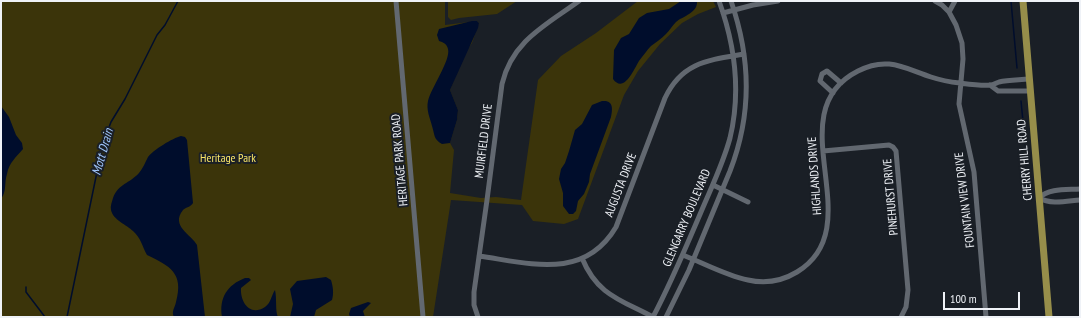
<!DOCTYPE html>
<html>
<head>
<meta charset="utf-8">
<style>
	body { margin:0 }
	#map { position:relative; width:1081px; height:318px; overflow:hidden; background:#1a1f26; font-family:"PT Sans Narrow",sans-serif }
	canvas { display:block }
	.frame { position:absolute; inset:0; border:2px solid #eff2f7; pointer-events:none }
	.scale { position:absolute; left:943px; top:292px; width:77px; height:18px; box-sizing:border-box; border:2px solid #eff2f7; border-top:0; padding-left:5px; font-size:12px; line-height:14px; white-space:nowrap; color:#eff2f7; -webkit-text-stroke:3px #1a1f26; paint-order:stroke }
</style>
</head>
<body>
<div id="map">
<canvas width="1081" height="318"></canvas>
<div class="frame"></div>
<div class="scale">100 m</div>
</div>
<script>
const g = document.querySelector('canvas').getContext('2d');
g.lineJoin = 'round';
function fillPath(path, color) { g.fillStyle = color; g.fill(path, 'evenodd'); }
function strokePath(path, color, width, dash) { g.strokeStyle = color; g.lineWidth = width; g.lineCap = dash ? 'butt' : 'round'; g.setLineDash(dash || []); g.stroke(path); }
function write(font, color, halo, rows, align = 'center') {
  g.font = font + ' "PT Sans Narrow",sans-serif'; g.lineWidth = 4; g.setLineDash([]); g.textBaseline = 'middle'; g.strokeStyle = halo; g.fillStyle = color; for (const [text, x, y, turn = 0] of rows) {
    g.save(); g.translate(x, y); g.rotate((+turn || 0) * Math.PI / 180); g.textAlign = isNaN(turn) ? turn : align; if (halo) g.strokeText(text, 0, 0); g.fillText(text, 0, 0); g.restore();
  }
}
fillPath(new Path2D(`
	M1,1H445V25C456,24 466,22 477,21L479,23L472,43L467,50L450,90L458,110L457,120L450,143L454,150L450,193L481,198L496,197L521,200L538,80L561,56L596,33L638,1H713L716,7L698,14L682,23L660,44L638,71L624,95L578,219L564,224L533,221L522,205C498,203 475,202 451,200L433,317H1Z
	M448,1H517L497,14L459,18L451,20L448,17Z`), '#3b340a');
fillPath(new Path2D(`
	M681,1H697C698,13 683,16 676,22C672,26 670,30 666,34C661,39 656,42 651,46C647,50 643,56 639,61C634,69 624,94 613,79L614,50L621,38L629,34L639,18L647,13L669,9Z
	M472,21H477L479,23L478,28L450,90L458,110L457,120L450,143L442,144C433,139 435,135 432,126C430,118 426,110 428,101C431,88 451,60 448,49C447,44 443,42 439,41L437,35L439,29Z
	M602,101C613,100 613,108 611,117L590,174L589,182L584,194L578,201L576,211L573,214H569L563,206V193L559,179L561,169L565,163L569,151L575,130L582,124L592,105Z
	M1,106L9,117L16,135L22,143L23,149C16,157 9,163 7,174C4,183 7,191 1,199Z
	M181,136L185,137L187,140L193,203C191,207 186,207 183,210C170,226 192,235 197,245L205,317H174C171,311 175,308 176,302C184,273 170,266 147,255C142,246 141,238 133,231C127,225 113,220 111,210C110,206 112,202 113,198C119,183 129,184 139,173C143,168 145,163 148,157C153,150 173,138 181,136Z
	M326,277L331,280C333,287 334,293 332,300L316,310L314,317H290L293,304L290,289L297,281Z
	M245,278H249L251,280L241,288C240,302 250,317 265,307C271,303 271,296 275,290C277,298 275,311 278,317H222C219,298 227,285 245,278Z
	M368,302L371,303L363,311L365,317H350L349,314L351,308Z`), '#000d2c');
strokePath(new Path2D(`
	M1011,1L1017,68
	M1021,101L1027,162
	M26,287V292L45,317
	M67,317L103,143L111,122L125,99L157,35L165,25L178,1`), '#000d2c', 1.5);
strokePath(new Path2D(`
	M396,1L423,317
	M935,1L942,5L949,12L956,25L962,43L963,59L959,104L974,172L986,317
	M949,12L955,1
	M723,13L753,5L778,1
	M990,85L998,91H1030
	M833,93L820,81L822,74L827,71L841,83
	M823,151L889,145L893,147L896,151L908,290L906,307L901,317
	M713,185L748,202
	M1080,189C1067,190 1049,188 1039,198C1051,205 1067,201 1080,200
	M683,255C703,263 727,276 748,280C765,284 782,281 797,272C873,226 775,113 858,71C887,56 904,68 931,77C940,80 950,82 960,83C968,84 983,86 990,85C993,85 996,83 999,82C1008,80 1019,80 1029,79
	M479,256C529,263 584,281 616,227L665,98C682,62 709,60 744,54
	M582,258C597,295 621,300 653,317
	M478,317L474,305V292L487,200L502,84C512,41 546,25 579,1
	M653,317C671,283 686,247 701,212C711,188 723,164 730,138C741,92 735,45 719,1
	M666,317L689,270L730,171C752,114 751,59 731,1`), '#626870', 5);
strokePath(new Path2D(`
	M1023,1L1049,317`), '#978e4a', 7);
write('12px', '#eff2f7', '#1a1f26', [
	["MUIRFIELD DRIVE",484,141,-83],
	["HERITAGE PARK ROAD",400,160,-95],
	["CHERRY HILL ROAD",1025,160,-95],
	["HIGHLANDS DRIVE",815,176,-94],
	["AUGUSTA DRIVE",621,185,-69],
	["PINEHURST DRIVE",891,197,-95],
	["FOUNTAIN VIEW DRIVE",965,200,-97],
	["GLENGARRY BOULEVARD",687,218,-67]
]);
write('12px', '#f8e467', '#1a1f26', [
	["Heritage Park",228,159]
]);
write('italic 13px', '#9ec4fa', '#1a1f26', [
	["Mott Drain",103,152,-74]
]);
</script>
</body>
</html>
